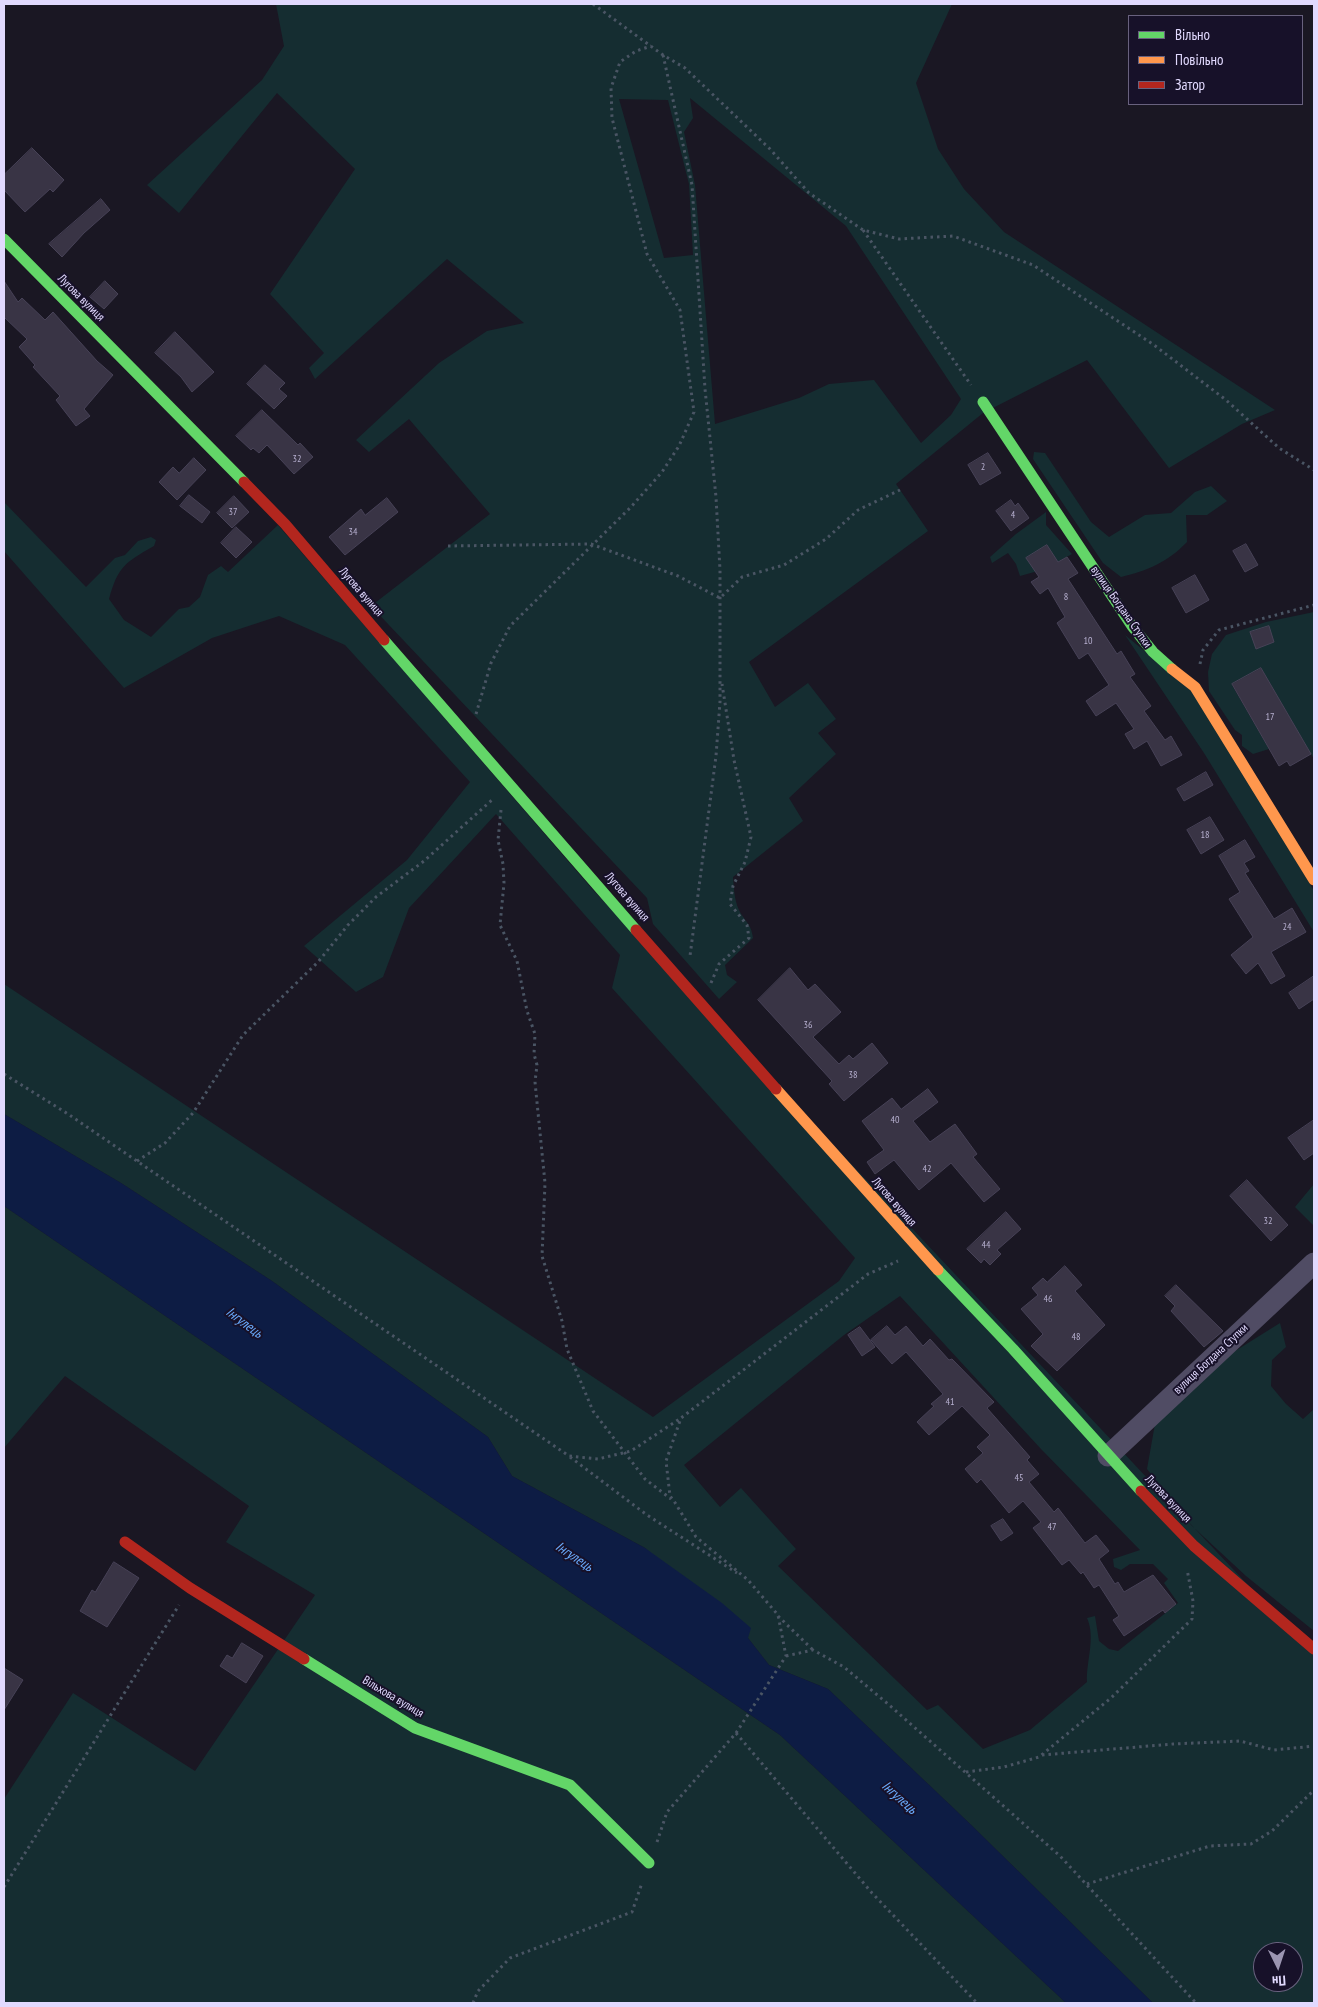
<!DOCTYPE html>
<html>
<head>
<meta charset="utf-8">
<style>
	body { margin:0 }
	#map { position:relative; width:1318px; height:2007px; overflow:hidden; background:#1a1723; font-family:"PT Sans Narrow",sans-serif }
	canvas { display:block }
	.frame { position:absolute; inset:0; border:5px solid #e1d9fe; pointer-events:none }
	.legend { position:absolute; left:1128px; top:15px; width:175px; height:90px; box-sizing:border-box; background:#171129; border:1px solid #68617e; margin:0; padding:6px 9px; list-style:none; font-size:15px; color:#e1d9fe }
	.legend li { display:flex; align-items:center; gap:10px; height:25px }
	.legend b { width:25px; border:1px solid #68617e }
	.north { position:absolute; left:1253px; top:1942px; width:50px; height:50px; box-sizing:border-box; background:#171129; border:1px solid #68617e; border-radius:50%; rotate:176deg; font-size:14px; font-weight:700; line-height:20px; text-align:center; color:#e1d9fe }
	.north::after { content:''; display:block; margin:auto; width:18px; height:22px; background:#9b95b1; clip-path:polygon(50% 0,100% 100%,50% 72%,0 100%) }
</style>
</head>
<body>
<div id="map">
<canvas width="1318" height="2007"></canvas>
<div class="frame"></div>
<ul class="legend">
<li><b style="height:6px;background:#63d668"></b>Вільно</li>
<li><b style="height:6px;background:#ff974d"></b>Повільно</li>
<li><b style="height:6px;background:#b3261e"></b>Затор</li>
</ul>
<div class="north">Пн</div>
</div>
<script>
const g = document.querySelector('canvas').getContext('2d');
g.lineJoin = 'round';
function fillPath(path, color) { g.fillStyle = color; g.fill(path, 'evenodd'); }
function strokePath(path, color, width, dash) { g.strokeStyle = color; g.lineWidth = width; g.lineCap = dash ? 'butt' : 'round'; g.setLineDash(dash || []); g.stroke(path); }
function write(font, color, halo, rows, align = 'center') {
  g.font = font + ' "PT Sans Narrow",sans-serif'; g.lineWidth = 4; g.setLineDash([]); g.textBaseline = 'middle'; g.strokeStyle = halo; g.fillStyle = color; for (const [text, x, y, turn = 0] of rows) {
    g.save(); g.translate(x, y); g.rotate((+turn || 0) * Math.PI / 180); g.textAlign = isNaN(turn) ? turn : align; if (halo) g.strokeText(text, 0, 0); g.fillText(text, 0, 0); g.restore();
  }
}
fillPath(new Path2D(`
	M276,4H952L916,83L938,149L964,189L1004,232L1275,410L1242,424L1169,468L1087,360L983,413L896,484L928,531L749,662L775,707L808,683L836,719L818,733L836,754L789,798L803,821L733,877C734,888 734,899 739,910C745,922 751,923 753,938L725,965L727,975L737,982L719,999L653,924L647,898L371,606L490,514L409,419L369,452L356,440L439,363L487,331L524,323L447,259L315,379L309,368L324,353L270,294L355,169L277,93L179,213L147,185L262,80L284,46ZM690,98L846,226L961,399L951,415L921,443L874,380L829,384L799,398L715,424L695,185L684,132L693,118ZM619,99L668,100L689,184L693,255L664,258Z
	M1034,452L1045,453L1091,522L1109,537L1145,515L1171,513L1195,492L1211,486L1227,501L1207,515H1186L1187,542C1168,562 1147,571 1121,577L1103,563L1033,459Z
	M4,502L86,587L115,558L125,555L138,541L151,537L156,540L154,546C124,563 118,567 109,599L124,620L151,637L179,609L189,607L200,597L208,575L221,566L228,572L278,525L593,890L1314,1655V2003H1153L966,1820L828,1689L769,1665L748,1638L645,1548L512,1476L488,1437L272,1281L121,1183L4,1114V984L653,1417L839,1281L855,1258L612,988L620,955L496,814L409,908L383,977L356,992L304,946L407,860L470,782L345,645L279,616L212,638L124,688L4,551ZM900,1296L1041,1449L1140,1550L1113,1559L1114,1567L1121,1570L1130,1564H1153L1168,1579L1164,1583L1178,1603L1118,1651L1109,1649L1099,1641L1095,1616L1087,1618C1096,1638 1086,1661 1087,1682L1030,1730L983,1749L938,1705L927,1710L778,1566L796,1549L741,1488L720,1507L684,1465L844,1335ZM1263,1952H1293V1982H1263Z
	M1046,512V525L1072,554L1045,569L1020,576L1016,564L1008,553L992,563L990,557L1016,534Z
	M1314,612V759L1261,668L1232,685L1269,749L1253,754L1242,746V735L1235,730L1209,691L1208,672L1212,654L1226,635L1266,622Z
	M1125,635L1198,695L1314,891V932L1204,753Z
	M1314,1184V1226L1295,1207Z
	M4,1206L780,1735L1066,2003H4V1799L73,1693L195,1771L315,1595L226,1542L249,1506L65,1376L4,1448Z
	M1280,1323L1286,1347L1272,1360L1271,1386L1286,1404L1303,1419L1314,1409V1631L1246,1576L1191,1525L1147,1469L1155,1424L1224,1358Z`), '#152d31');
fillPath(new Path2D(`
	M4,1114L121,1183L272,1281L488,1437L512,1476L645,1548L722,1603L751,1628L748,1638L769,1665L828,1689L966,1820L1153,2003H1066L780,1735L4,1206Z`), '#0d1c44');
const building = new Path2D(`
	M32,148L64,180L53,192L50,189L25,212L4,190V175Z
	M101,199L110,210L84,233L62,257L49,244Z
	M4,281L18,302L22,298L45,320L53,312L97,361L113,375L84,409L90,416L76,426L56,400L60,396L33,367L35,365L19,347L27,339L4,317Z
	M105,281L118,294L104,309L90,297Z
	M175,332L214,372L192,392L181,377L155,353Z
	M265,365L285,383L279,389L287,396L274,409L247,384Z
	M262,410L298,445L300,443L313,457L294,474L267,445L259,453L253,448L251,450L236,436Z
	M988,453L1001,473L980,485L968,465Z
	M194,458L206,470L177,500L159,482L173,467L179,473Z
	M189,495L210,512L202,523L180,506Z
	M234,496L249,512L232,528L217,513Z
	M387,498L398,512L345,555L329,537L361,509L365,515Z
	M1011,500L1015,506L1018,503L1029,518L1011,531L996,511Z
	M236,527L252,542L236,558L221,543Z
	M1246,544L1258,565L1245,572L1233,551Z
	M1047,545L1058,562L1067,557L1078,573L1068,579L1117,654L1121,651L1135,674L1130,677L1151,706L1144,711L1165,740L1171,736L1182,755L1161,766L1147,741L1134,749L1125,734L1134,729L1116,703L1096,716L1086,701L1109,685L1088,653L1079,659L1057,623L1065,617L1048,588L1040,594L1031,582L1039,577L1026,558Z
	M1195,575L1209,600L1186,613L1172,588Z
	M1269,626L1274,642L1256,649L1250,632Z
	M1261,668L1311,754L1290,766L1287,761L1279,766L1232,684Z
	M1206,772L1213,785L1184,801L1177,789Z
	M1210,817L1224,840L1201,854L1187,830Z
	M1245,840L1255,857L1244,863L1249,871L1245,873L1274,919L1292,908L1306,932L1271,952L1285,976L1271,984L1258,963L1246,974L1231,955L1253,937L1229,899L1240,892L1219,856Z
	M790,968L808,990L815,984L841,1012L813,1037L839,1064L849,1055L853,1059L872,1043L888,1063L844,1101L829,1084L832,1081L758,1000Z
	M1314,976V999L1299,1009L1289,993Z
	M928,1089L938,1102L913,1121L930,1142L955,1124L977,1154L973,1157L1000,1189L984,1202L951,1163L919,1190L894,1160L875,1174L867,1162L884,1150L862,1121L892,1098L901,1109Z
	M1314,1120V1153L1304,1160L1288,1138Z
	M1247,1180L1288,1225L1271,1241L1230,1196Z
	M1006,1212L1021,1229L997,1250L1001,1254L990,1265L984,1259L981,1263L967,1249Z
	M1065,1266L1082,1285L1075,1291L1105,1325L1057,1371L1031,1346L1043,1334L1021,1309L1038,1295L1032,1288L1043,1278L1047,1282Z
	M1176,1285L1223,1331L1204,1347L1171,1311L1175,1306L1165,1296Z
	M887,1326L895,1335L906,1326L923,1346L930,1339L949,1360L952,1359L994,1402L987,1408L1030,1457L1027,1460L1039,1474L1029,1482L1054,1512L1058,1508L1085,1543L1096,1535L1109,1551L1099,1559L1115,1584L1118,1582L1124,1592L1153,1575L1176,1604L1165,1613L1163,1610L1124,1636L1113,1620L1119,1616L1099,1585L1094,1588L1083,1572L1081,1574L1069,1560L1062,1565L1033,1528L1041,1522L1023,1501L1009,1513L981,1479L977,1483L965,1469L983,1453L977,1447L990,1435L962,1406L929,1435L917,1422L934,1406L931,1404L943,1394L906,1352L892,1364L871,1340Z
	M860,1327L875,1347L862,1356L848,1335Z
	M1003,1519L1013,1533L1001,1541L991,1526Z
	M114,1562L139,1578L107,1627L80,1611L92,1590L95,1592Z
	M242,1643L263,1656L246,1683L220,1666L227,1655L232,1658Z
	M4,1668L23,1680L4,1710Z`);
fillPath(building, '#393445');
strokePath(building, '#474257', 1);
strokePath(new Path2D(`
	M593,4L663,55L685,68L770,149L809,193L863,230L899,239L953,236L1033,265L1154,345L1226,400L1279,448L1314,470
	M663,55L692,185L705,389L716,497L720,570V702L716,756L690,956
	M863,230L971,385
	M448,546L591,544L678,576L720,598L742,577L784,565L826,539L858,510L900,490
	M1200,664L1203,650L1219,630L1314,605
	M476,714L491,663L510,626L631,507L662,472L679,446L694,412L680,310L647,254L612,118L611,88L620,62L636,51L651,46
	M501,810L498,840L503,864L504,883L500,925L517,961L527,1011L535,1034L534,1054L537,1065L535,1082L545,1183L542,1256L562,1321L567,1349L593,1411L645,1479L671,1499
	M711,983L719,964L749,938L747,925L730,904L733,886L745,862L751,837L734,760L722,684
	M4,1074L68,1114L569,1456L598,1459L631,1451L681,1418
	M137,1161L165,1143L193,1113L243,1035L318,962L348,925L376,897L424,861L493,799
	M570,1457L647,1515L737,1573
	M778,1616L813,1650
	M786,1656L813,1650L844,1667L888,1704L1060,1856L1196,2003
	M736,1733L872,1893L977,2003
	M1042,1755L1173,1744L1240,1741L1274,1750L1314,1746
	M966,1772L1004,1767L1039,1757L1111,1698L1192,1619L1193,1601L1187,1569
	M657,1842L667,1812L736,1733L786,1656L778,1615L748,1580L696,1537L674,1501L670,1496L666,1461L681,1418L868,1274L898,1261
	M1087,1884L1210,1846L1251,1844L1272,1831L1314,1790
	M4,1887L179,1605
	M473,2003L478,1991L510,1958L632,1912L642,1883`), '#4a5564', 3, [2.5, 4]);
strokePath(new Path2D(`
	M1108,1456L1314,1263`), '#504c64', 21);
strokePath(new Path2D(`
	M4,239L244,482
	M983,402L1132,626L1153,652L1172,669
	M384,640L636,930
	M938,1270L1013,1349L1141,1491
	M304,1659L415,1728L570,1785L649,1863`), '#63d668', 11);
strokePath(new Path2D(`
	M1172,669L1195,687L1314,880
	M776,1089L938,1270`), '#ff974d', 11);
strokePath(new Path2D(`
	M244,482L285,524L384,640
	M636,930L776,1089
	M1141,1491L1194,1546L1314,1649
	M125,1542L190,1588L304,1659`), '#b3261e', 11);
write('10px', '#b7b0d0', null, [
	["32",297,459],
	["2",983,467],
	["37",233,512],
	["4",1013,515],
	["34",353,532],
	["8",1066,597],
	["10",1088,641],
	["17",1270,717],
	["18",1205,835],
	["24",1287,927],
	["36",808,1025],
	["38",853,1075],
	["40",895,1120],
	["42",927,1169],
	["32",1268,1221],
	["44",986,1245],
	["46",1048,1299],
	["48",1076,1337],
	["41",950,1402],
	["45",1019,1478],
	["47",1052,1527]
]);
write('12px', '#e1d9fe', '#171129', [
	["Лугова вулиця",81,298,45],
	["Лугова вулиця",361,592,49],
	["вулиця Богдана Ступки",1121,607,55],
	["Лугова вулиця",627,897,49],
	["Лугова вулиця",894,1202,49],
	["вулиця Богдана Ступки",1211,1359,-43],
	["Лугова вулиця",1168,1499,46],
	["Вільхова вулиця",393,1697,31]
]);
write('italic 14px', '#69aafc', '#171129', [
	["Інгулець",244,1323,37],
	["Інгулець",574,1557,34],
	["Інгулець",899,1798,42]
]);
</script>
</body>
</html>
